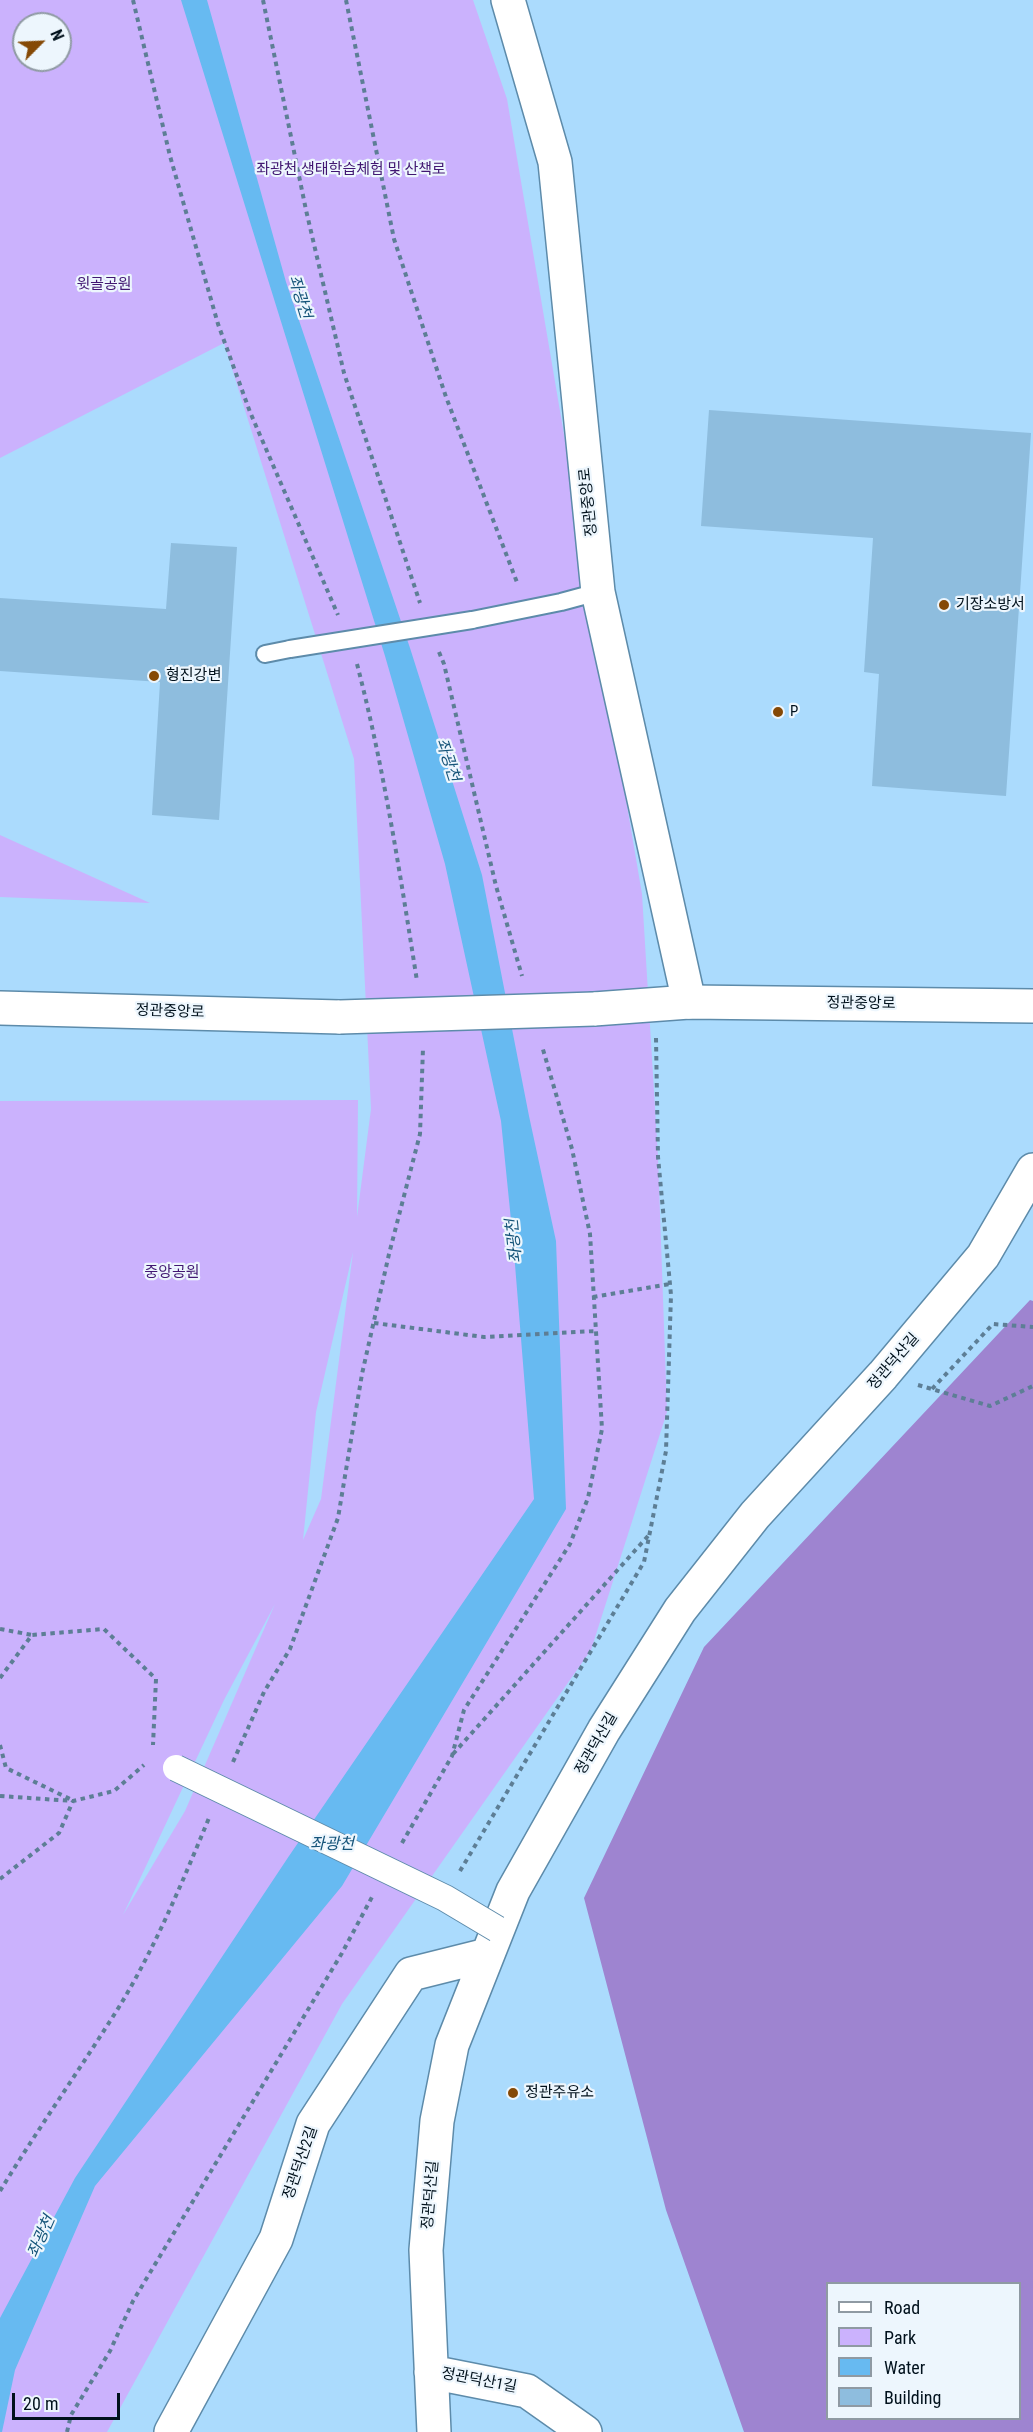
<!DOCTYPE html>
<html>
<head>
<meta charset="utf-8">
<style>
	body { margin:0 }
	#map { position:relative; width:1033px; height:2432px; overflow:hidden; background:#abdbfd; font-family:"Roboto Condensed",sans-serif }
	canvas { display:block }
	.legend { position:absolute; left:826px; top:2282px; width:195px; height:138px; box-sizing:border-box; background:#edf6fd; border:2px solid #8f9aa3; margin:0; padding:8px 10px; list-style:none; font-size:18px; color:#01111c }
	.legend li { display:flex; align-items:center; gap:12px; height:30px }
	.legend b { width:30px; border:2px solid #8f9aa3 }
	.north { position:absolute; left:12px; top:12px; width:60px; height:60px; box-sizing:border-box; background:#edf6fd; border:2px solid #8f9aa3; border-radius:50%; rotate:66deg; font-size:16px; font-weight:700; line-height:24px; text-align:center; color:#01111c }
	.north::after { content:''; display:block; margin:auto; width:21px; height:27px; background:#854906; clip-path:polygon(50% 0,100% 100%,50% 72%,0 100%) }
	.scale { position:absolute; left:12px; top:2393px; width:108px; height:27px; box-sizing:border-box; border:3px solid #01111c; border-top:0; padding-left:8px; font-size:18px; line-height:21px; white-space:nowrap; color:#01111c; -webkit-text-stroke:4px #edf6fd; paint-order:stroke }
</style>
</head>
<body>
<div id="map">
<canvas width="1033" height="2432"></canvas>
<ul class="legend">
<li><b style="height:8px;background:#fff"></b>Road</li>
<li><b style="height:16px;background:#cbb2fd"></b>Park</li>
<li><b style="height:16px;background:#67baf1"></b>Water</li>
<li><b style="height:16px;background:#8ebdde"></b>Building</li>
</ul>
<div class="north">N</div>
<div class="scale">20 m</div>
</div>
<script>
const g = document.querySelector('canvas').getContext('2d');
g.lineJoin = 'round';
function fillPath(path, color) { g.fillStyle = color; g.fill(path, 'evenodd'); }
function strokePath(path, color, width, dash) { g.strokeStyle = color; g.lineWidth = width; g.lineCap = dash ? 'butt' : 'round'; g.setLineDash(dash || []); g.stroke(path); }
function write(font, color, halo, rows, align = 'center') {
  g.font = font + ' "Roboto Condensed","Noto Sans KR",sans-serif'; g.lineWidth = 4.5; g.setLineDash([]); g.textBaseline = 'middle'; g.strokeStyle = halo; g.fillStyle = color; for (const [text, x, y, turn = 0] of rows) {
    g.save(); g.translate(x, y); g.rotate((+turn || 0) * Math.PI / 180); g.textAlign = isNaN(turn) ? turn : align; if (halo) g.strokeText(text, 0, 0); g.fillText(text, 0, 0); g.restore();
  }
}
fillPath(new Path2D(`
	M0,0H473L507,99L642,894L658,1157L667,1412L591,1650L342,2004L107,2432H0V1101L358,1100L357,1217L371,1109L354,759L224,343L0,458ZM24,24H60V60H24ZM353,1252L321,1499L303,1540L316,1412ZM275,1604L185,1811L123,1915L224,1700Z
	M0,835L150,903L0,897Z`), '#cbb2fd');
fillPath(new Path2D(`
	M1030,1300L1033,1301V2432H744L666,2210L584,1898L704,1647ZM828,2284H1020V2418H828Z`), '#9e84d0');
fillPath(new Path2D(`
	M181,0H207L286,282L410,648L482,875L529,1116L556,1241L566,1509L342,1886L95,2186L15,2370L2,2432H0V2318L75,2178L289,1856L534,1499L513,1240L501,1121L445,864L385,656Z`), '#67baf1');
fillPath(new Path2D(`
	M709,410L1031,433L1006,796L872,786L879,674L864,672L873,538L701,526Z
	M171,543L237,547L219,820L152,815L160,682L0,671V598L166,609Z`), '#8ebdde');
const service = new Path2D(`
	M472,620L561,602L598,592
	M265,654L290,649`);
const minor = new Path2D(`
	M431,2372L527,2391L585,2432
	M171,2432L276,2239L313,2124L411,1974L487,1955
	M434,2432L426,2250L437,2121L452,2045L513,1891L604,1730L680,1610L755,1515L883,1375L983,1256L1033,1170`);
const tertiary = new Path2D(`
	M508,0L555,162L598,592L689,1002`);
const secondary = new Path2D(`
	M0,1008L340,1017
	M594,1009L689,1002L1033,1006`);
strokePath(service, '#5d8baa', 20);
strokePath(minor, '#5d8baa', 36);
strokePath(tertiary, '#5d8baa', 36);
strokePath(secondary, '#5d8baa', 36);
strokePath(new Path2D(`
	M133,0L170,156L218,324L250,412L338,615
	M263,0L306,210L344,373L420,603
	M346,0L394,239L446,397L518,585
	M439,652L444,664L496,886L522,976
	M357,664C384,768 400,874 417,981
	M593,1297L670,1284
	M374,1323L484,1337L596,1331
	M918,1385L990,1406L1033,1386
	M932,1389L993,1324L1033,1327
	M0,1629L32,1635
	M0,1678L32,1635L104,1629L156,1679L153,1745
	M0,1745L6,1768L70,1799
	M453,1754L648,1536
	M233,1762L264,1692L290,1649L338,1518L362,1374L389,1254L420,1134L423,1048
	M0,1796L73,1801L114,1791L144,1765
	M402,1843L452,1756L464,1710L570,1544L588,1498L602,1429L590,1234L572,1149L542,1046
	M460,1871L644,1562L666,1451L671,1295L658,1157L656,1038
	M0,1879L59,1833L73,1801
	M0,2191C38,2129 80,2069 119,2007C155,1948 182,1883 209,1818
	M67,2432L71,2415L110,2351L133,2301L342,1953L372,1897`), '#5d7e95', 4, [4.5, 4.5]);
strokePath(service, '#fff', 16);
strokePath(minor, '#fff', 33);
strokePath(tertiary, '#fff', 33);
strokePath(secondary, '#fff', 33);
const serviceBridge = new Path2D(`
	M290,649L472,620`);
const pedestrianBridge = new Path2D(`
	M176,1768L445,1898L497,1929`);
const secondaryBridge = new Path2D(`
	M340,1017L594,1009`);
strokePath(serviceBridge, '#5d8baa', 20, []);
strokePath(pedestrianBridge, '#5d8baa', 28, []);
strokePath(secondaryBridge, '#5d8baa', 36, []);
strokePath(serviceBridge, '#fff', 16);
strokePath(pedestrianBridge, '#fff', 26);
strokePath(secondaryBridge, '#fff', 33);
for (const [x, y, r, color] of [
	[944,605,6,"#854906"],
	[154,676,6,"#854906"],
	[778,712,6,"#854906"],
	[513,2093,6,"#854906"]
]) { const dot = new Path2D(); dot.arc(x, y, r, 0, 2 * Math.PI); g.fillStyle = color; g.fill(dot); strokePath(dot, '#edf6fd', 2); }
write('15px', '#411772', '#edf6fd', [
	["좌광천 생태학습체험 및 산책로",351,170],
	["윗골공원",104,285],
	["중앙공원",172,1273]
]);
write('15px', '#01111c', '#edf6fd', [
	["정관중앙로",589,502,-96],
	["정관중앙로",861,1004,1],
	["정관중앙로",170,1012,2],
	["정관덕산길",894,1362,-49],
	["정관덕산길",597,1744,-60],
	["정관덕산2길",301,2163,-71],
	["정관덕산길",431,2195,-85],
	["정관덕산1길",479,2381,11]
]);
write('15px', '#01111c', '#edf6fd', [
	["기장소방서",956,605],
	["형진강변",166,676],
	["P",790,712],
	["정관주유소",525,2093]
], 'left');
write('italic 16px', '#155479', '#edf6fd', [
	["좌광천",299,297,73],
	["좌광천",447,760,72],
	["좌광천",515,1241,-96],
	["좌광천",332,1845],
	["좌광천",42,2237,-66]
]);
</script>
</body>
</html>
